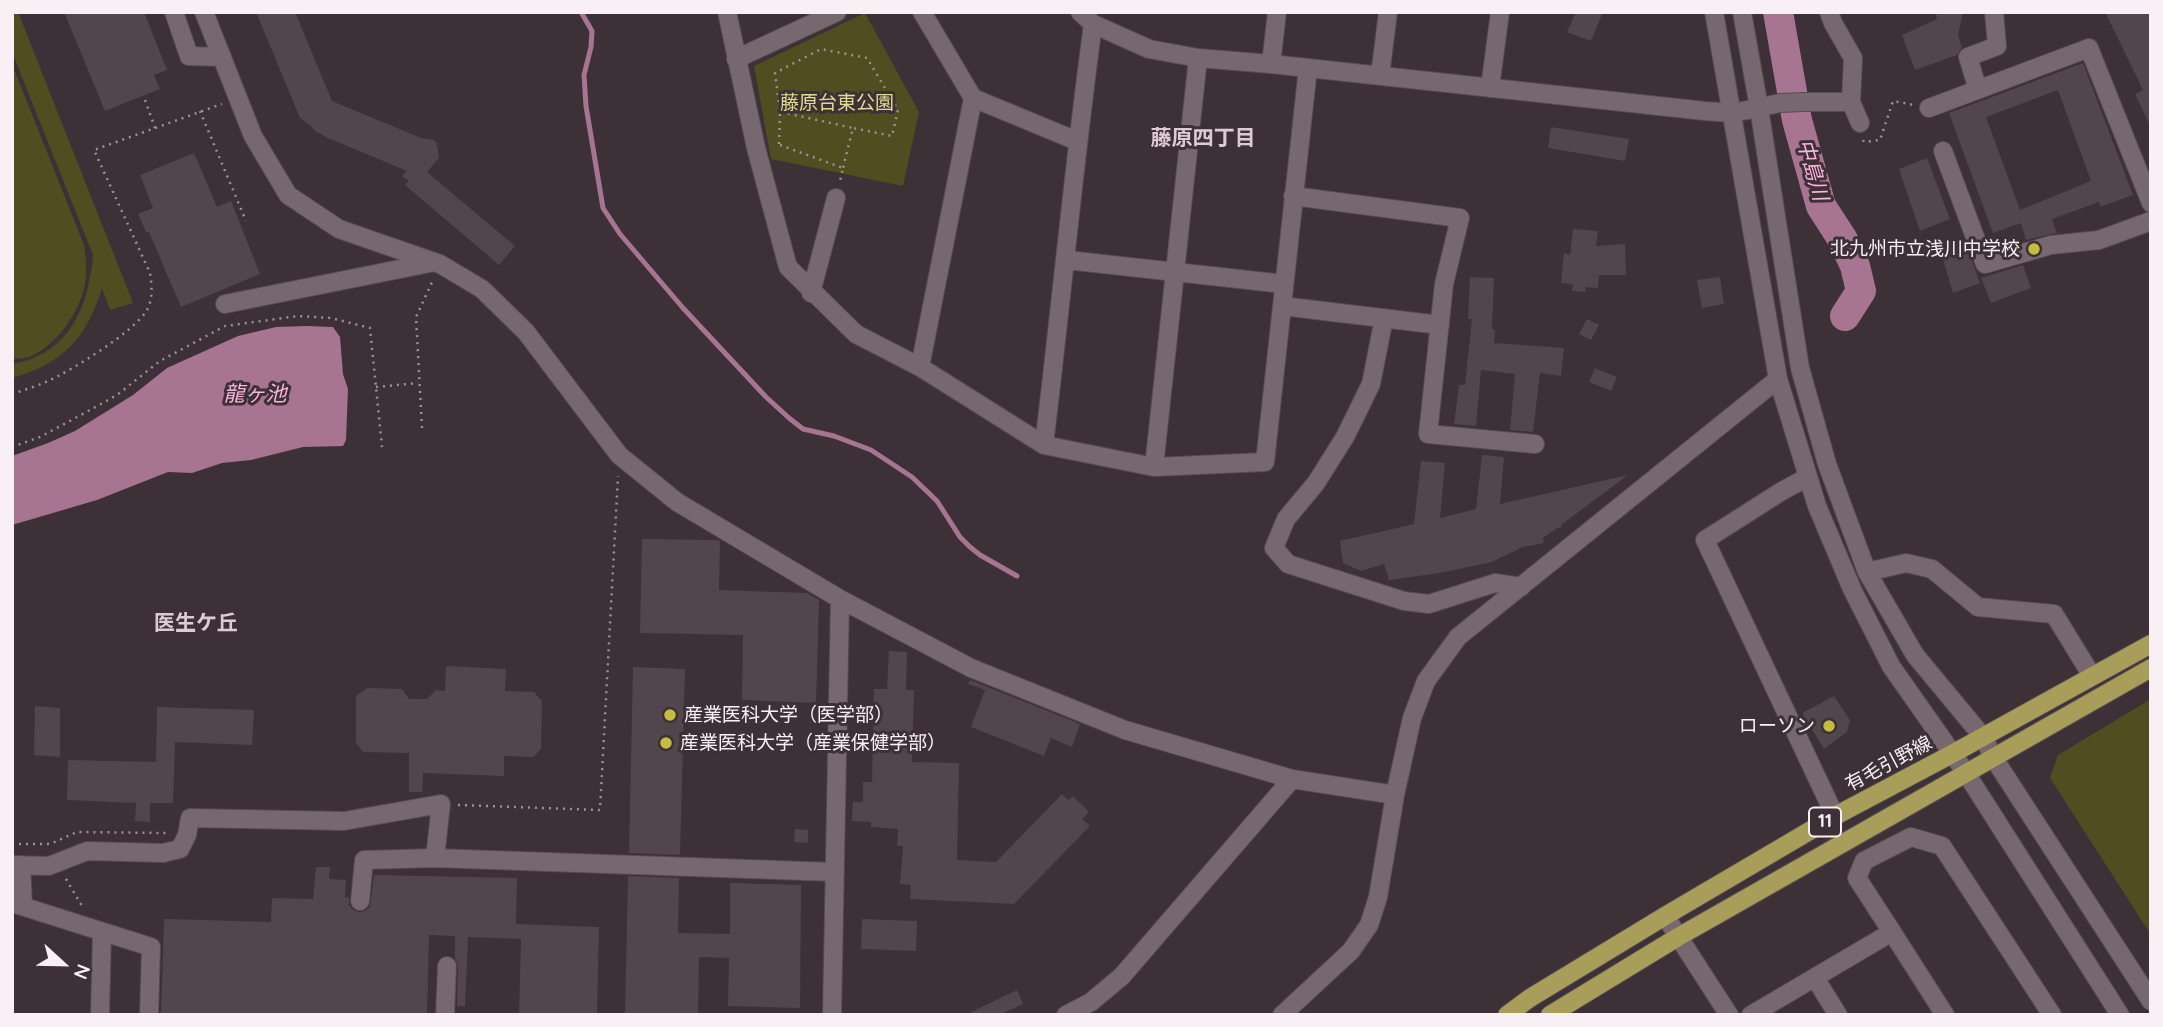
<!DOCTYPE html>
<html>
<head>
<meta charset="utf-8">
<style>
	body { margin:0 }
	#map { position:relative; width:2163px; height:1027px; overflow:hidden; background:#3d3037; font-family:Quicksand,sans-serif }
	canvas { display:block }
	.frame { position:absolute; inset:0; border:14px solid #f8f0f4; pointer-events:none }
	.north { position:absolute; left:28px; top:929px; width:70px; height:70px; -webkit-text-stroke:5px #3d3037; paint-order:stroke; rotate:112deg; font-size:19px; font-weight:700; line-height:28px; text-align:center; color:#f8f0f4 }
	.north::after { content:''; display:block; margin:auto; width:24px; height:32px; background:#f8f0f4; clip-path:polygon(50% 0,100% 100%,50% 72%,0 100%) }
</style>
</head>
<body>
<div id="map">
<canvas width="2163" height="1027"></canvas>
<div class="frame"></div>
<div class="north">N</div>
</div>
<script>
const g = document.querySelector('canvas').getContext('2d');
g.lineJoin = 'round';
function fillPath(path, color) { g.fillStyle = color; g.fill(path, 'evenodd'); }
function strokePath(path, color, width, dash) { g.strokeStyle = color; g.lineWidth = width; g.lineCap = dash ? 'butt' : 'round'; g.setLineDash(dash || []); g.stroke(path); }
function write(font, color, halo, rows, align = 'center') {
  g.font = font + ' Quicksand,"Noto Sans JP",sans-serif'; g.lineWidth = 6; g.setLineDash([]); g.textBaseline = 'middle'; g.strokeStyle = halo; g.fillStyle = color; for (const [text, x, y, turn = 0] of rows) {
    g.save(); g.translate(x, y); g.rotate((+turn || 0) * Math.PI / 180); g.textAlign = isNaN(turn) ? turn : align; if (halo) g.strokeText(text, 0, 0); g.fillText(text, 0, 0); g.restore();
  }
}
fillPath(new Path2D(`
	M12,12H18L133,303L110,310L102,288C87,337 63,364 12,378V364C69,355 89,306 93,255L12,52Z
	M865,13L919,112L903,186L771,159L754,66Z
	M12,64L84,245C86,258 87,271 85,284C80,312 56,346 29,357C24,358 17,359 12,359Z
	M2151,699V935L2050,778L2058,755Z`), '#504d21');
fillPath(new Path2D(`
	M307,326L333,327L340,337L343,374L348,389L346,440L343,446L303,447L251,460L222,463L192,473L168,472L97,500L12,525V456L48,443L75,431L133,395L167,368L238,336L276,327Z`), '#a77491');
strokePath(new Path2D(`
	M581,12L592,31L591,47L584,75L586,106L603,208L620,234L683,308L766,397L789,418L803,429L834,436L871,450L912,477L937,501L960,537L970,547L980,555L1017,576`), '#a77491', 5);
strokePath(new Path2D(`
	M1778,12L1797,120L1821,206L1843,240L1855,266L1861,291L1845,316`), '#a77491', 30);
fillPath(new Path2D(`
	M64,12H144L167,70L154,75L160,89L105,111Z
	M256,12H295L332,101L421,138L434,140L437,144L439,158L427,172L515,246L499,265L405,185L409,181L402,176L407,171L328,138L315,131L310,125L300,118Z
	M1576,12H1603L1591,41L1567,32Z
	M1935,12H1963L1958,35L1962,48L1957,55L1915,70L1902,35L1937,19Z
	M2105,12H2151V128L2135,94L2143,90Z
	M2083,63L2133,195L2100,207L2099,202L2052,219L2057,233L2026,240L2021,223L1993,233L1949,113ZM2058,90L2091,181L2020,210L1986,117Z
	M1551,127L1629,139L1625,161L1548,148Z
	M194,153L217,207L231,201L260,274L181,307L149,232H146L138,214L153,208L140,175Z
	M1927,158L1950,219L1920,231L1899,169Z
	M1573,229L1598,231L1596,246L1625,244L1626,275H1599L1598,288L1586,287L1585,292L1572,291L1573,284L1561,283L1564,253L1570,255Z
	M1967,247L1980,283L1953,293L1942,256Z
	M2023,265L2031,288L1991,303L1981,278Z
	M1470,277L1494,278L1492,329L1495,330L1494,343L1564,348L1561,376L1540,373L1533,432L1510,430L1515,374L1481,370L1476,426L1454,424L1459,385H1465L1472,319H1468Z
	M1720,277L1724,304L1702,308L1697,280Z
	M1587,319L1599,325L1591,340L1579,334Z
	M1595,368L1617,377L1611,391L1589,382Z
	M1482,455L1504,457L1500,504L1628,475L1561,525L1562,527L1557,528L1543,538L1544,543L1523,547L1492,562L1440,573L1389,580L1384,564L1361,571L1343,563L1340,541L1414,524L1421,461L1445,463L1440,518L1476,509Z
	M642,539L718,540L720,541L719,590L807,593L819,600L816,703L742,700L743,635L640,633Z
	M889,651L907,652L906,690H914L912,762L959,763L957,860L996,862L1062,794L1069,800L1073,796L1089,812L1082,819L1090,826L1014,904L910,899L911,885L900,884L903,846H897L898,829L871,827V822L852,821L853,802H863V782H872L874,689H887Z
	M446,666L506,669L505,691L534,692L542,701L541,749L533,757L504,756V776L423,773L422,792H409V753L363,752L356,743V696L367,688L402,689L409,699H427L436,690L445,691Z
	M633,667L685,669L680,855L629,853Z
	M970,680L1080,724L1072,747L1051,738L1044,756L971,727L985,690L968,684Z
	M1834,696L1850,720L1847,732L1824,749L1802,713Z
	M35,706L60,708V757L34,755Z
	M157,707L254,710L252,745L175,742L173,803H150V822L135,821L136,803L67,800L68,760L156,762Z
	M795,829L808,830V843L794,842Z
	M316,867H330L329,879L346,880L345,897L349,898V905L353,910L360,912L365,911L370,907L374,875L517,878L516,924L599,927L597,1015H519L521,939L468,937L465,1006H457L458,966L455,958V936L429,935L427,1015H161L164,919L271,922L272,898L313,899Z
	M628,876L679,878L678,933L730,934V883L801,885L800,1008L728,1006L729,958L699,957L698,1015H625Z
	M862,919L917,921L916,951L861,949Z
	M1017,990L1023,1004L999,1015H965Z`), '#52454c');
const minor = new Path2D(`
	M174,12L189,56L222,57
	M204,12L253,136L288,195L339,229L440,264L482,289L526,332L619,455L677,502L840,599L971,668L1125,730L1183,747L1292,779L1395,795
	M727,12L756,148L788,267L856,334L920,367L1044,445L1154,467L1265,462L1308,68
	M922,12L973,98L1077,141
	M1080,12L1093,24L1149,49L1198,58L1271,64L1705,111L1733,113L1780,103L1804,102H1851L1860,123
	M1714,12L1778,379L1817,506L1852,589L1891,666L1966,773L2120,1015
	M1742,12L1759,108L1800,368L1827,464L1867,572L1915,655L1983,737L1993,757L2151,1001
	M1829,12L1833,23L1853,58L1851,102
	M736,59L837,12
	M1271,64L1277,12
	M1380,76L1388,12
	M1490,88L1500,12
	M1978,90L1968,57L1997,46L1994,12
	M1929,108L2089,48L2151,203
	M1943,151L1985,264L2051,245L2099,240L2151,221
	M1293,196L1460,218L1444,284L1428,434L1535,444
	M1067,260L1284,284
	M811,293L836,198
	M225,304L435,262
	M1282,306L1440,325
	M1384,318L1371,384L1345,437L1316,483L1286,519L1274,548L1288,564L1404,601L1429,604L1495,583L1521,587
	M920,367L973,98
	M1044,445C1061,305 1074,164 1093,24
	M1154,467L1198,58
	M1808,477L1782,491L1705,540L1835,816
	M1867,572L1906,563L1932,569L1978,607L2054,614L2092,676
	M12,865L49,866L87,851L163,853L180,849L187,835L190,818L344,821L441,804L435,858
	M21,865L23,905
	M360,901L364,860L435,858L834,872
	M12,903L151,947L149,1015
	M1665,916L1729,1015
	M1892,932L1945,1015
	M1815,978L1838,1015
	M100,1015L102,933
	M445,1015L447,966
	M832,1015L840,599
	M1066,1015L1091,1002L1122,976L1292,779
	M1282,1015L1351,951L1369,925L1378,897L1395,795L1412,718L1426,681L1458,637L1778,379
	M1751,1015L1892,932L1857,878L1864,861L1911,837L1942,846L2052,1015`);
const major = new Path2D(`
	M1507,1015L1530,998L1665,916L1835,816L1952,754L2151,644
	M1550,1015L1678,937L2151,668`);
strokePath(minor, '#564c51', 20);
strokePath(major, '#564c51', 20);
strokePath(new Path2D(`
	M145,100L155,128
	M200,111L246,221
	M781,112L853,128
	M1863,140L1864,142L1880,140L1893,101L1914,105
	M779,144L780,112L775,73L821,49L867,58L898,110L892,136L853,128L843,168
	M780,145L843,168L840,181
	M376,387L418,383
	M12,394C24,390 37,386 48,381C72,370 134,332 147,310C153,299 152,285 150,273L94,150L222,104
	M422,428L416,317L433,280
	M12,447L40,437L81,415L117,395L160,361L225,326L298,316L331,318L370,328L382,447
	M458,805L600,810L618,476
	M12,844H50L77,832L166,833
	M66,879L82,906`), '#9c9197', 2.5, [2, 5]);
strokePath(minor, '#776870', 18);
strokePath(major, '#a89e59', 18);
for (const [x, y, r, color] of [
	[2034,249,7,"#c4bd3e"],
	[670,715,7,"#c4bd3e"],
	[1829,726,7,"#c4bd3e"],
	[666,743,7,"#c4bd3e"]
]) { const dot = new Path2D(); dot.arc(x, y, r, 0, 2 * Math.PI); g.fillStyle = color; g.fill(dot); strokePath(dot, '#3d3037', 2.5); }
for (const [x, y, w] of [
	[1825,822,32]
]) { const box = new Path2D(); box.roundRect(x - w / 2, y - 14.5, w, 29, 5); g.fillStyle = '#3d3037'; g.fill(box); strokePath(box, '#f8f0f4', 2); }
write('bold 18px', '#f8f0f4', null, [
	["11",1825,822]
]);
write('19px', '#e0dc89', '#3d3037', [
	["藤原台東公園",837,103]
]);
write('19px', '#f8f0f4', '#3d3037', [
	["北九州市立浅川中学校",2020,249],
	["産業医科大学（医学部）",684,715,"left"],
	["ローソン",1815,726],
	["産業医科大学（産業保健学部）",680,743,"left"]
], 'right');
write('19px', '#f8f0f4', '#3d3037', [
	["有毛引野線",1889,764,-28]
]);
write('bold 21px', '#dccbd4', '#3d3037', [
	["藤原四丁目",1203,139],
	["医生ケ丘",196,624]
]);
write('italic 21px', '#feb2de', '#3d3037', [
	["中島川",1812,170,74],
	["龍ヶ池",255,395]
]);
</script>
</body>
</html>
